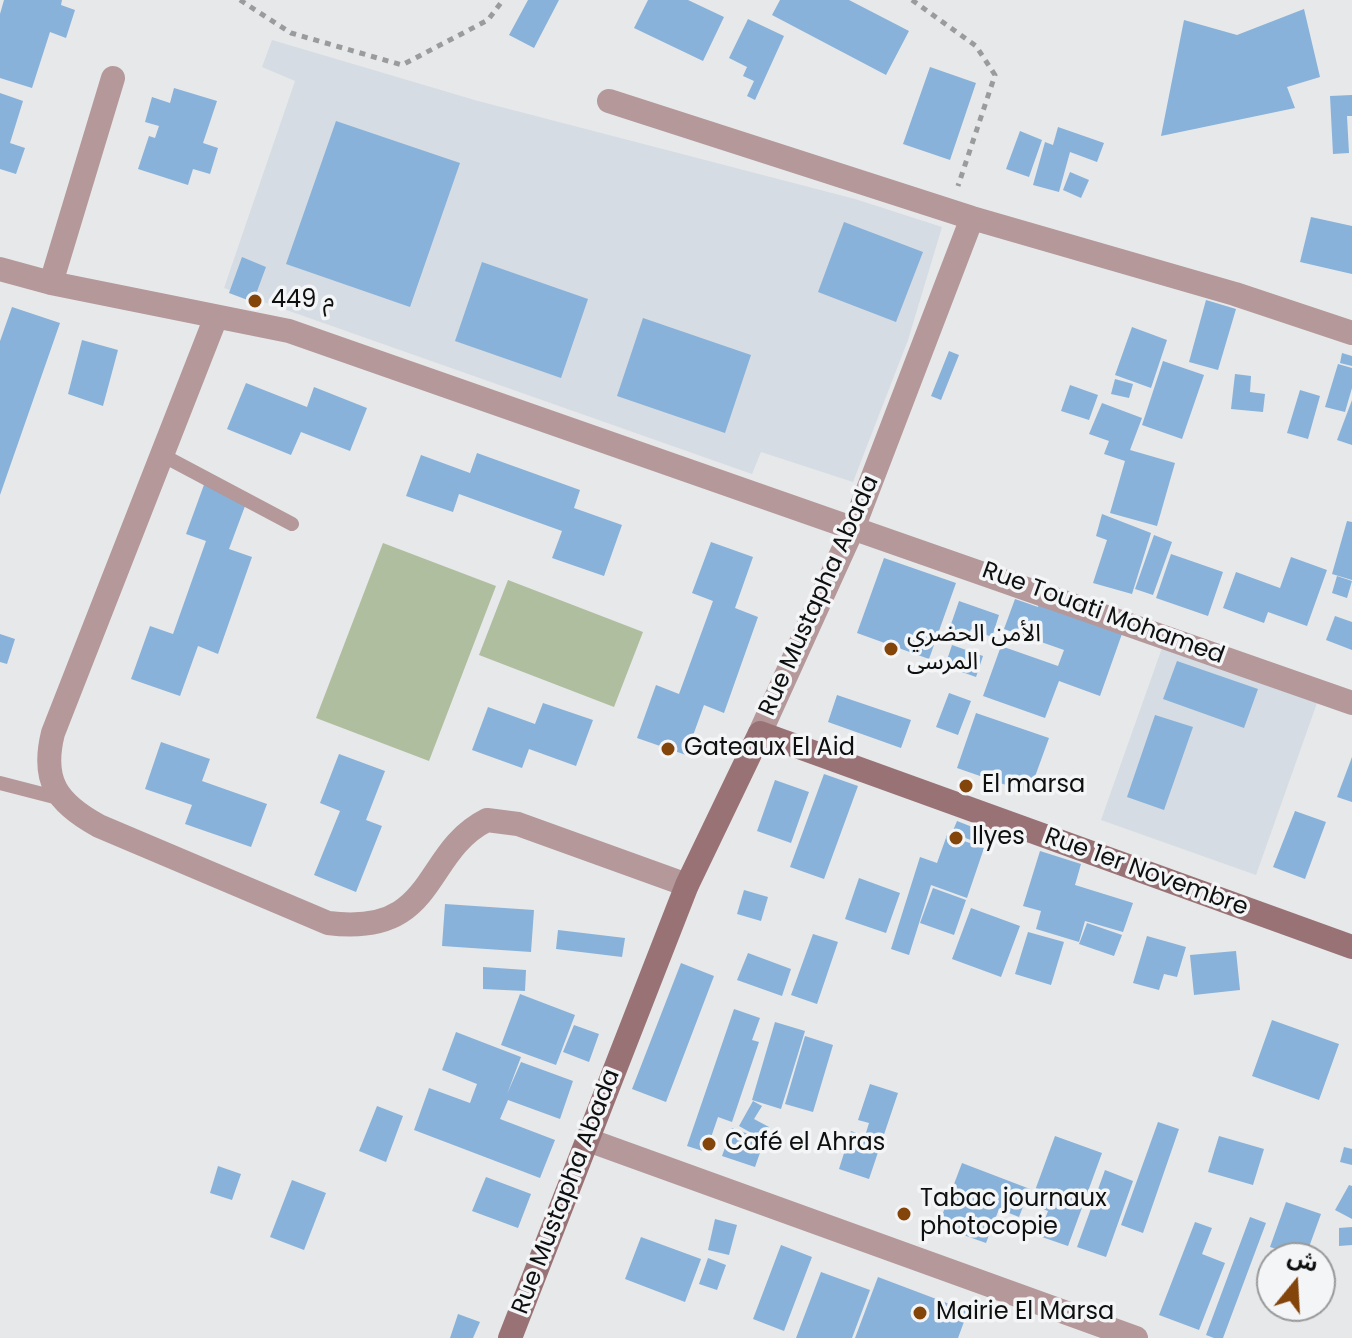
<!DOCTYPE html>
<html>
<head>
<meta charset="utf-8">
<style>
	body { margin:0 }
	#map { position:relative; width:1352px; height:1338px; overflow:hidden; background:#e7e8ea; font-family:Poppins,"Noto Sans Arabic",sans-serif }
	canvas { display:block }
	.north { position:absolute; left:1256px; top:1242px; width:80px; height:80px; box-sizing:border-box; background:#f4f5f7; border:2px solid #98999a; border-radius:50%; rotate:18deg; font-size:22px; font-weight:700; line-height:32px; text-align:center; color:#0e0f0f }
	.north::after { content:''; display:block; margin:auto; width:28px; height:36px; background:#84450b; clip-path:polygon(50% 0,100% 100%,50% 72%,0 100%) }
</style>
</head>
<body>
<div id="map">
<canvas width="1352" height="1338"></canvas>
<div class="north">ش</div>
</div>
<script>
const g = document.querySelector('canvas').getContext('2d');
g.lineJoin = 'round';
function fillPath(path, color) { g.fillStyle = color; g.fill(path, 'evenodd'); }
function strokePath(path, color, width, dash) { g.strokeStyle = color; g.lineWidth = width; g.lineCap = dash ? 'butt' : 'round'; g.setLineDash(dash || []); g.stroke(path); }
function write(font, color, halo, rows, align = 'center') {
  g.font = font + ' Poppins,"Noto Sans Arabic",sans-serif'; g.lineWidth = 7; g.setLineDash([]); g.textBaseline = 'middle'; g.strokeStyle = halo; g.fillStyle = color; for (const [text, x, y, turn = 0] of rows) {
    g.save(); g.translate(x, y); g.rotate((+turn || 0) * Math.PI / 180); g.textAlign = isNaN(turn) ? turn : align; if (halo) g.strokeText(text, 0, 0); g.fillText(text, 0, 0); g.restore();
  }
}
fillPath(new Path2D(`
	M272,40L478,101L855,199L942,227L908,340L853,482L761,452L752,474L224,288L295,81L262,67Z
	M1162,648L1317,703L1256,875L1101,820Z`), '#d5dce3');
fillPath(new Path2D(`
	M383,543L496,586L429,761L316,718Z
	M508,580L643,632L614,707L479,655Z`), '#b0bea0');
fillPath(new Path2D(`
	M4,0H62L61,5L75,10L66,38L50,32L32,88L0,78V14Z
	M528,0H559L534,48L509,35Z
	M648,0H688L724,17L703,61L634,28Z
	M780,0H849L909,31L886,75L772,15Z
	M1304,9L1320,77L1287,87L1295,108L1161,136L1184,20L1237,35Z
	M748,19L784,36L755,100L747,96L754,81L743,76L747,67L729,58Z
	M930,67L976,83L950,160L903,144Z
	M174,88L217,101L203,143L218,148L210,174L193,169L188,185L138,169L149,136L155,138L159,126L145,122L152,97L170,103Z
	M0,93L23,101L10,143L25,148L16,174L0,169Z
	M1352,95V116H1347L1349,153L1333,154L1330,96Z
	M336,121L460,163L410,307L286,264Z
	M1058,127L1104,143L1097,162L1070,152L1059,192L1033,185L1045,142L1053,145Z
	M1020,131L1042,140L1029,177L1006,169Z
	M1070,172L1089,180L1081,198L1063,190Z
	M1311,217L1352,226V274L1300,262Z
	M844,222L923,252L896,322L818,292Z
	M242,257L266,267L253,302L229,293Z
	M482,262L588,299L561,378L455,341Z
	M1206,300L1236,309L1218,370L1189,362Z
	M12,307L60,323L0,495V341Z
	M643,318L751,355L725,433L617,396Z
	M1132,327L1167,340L1151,388L1115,375Z
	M82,340L118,350L103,406L68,394Z
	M949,351L959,355L941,400L931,396Z
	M1342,353L1352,356V366L1340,363Z
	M1163,361L1204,375L1182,439L1142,425Z
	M1338,364L1352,368V388L1345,412L1325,407Z
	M1235,374L1251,376L1250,392L1265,394L1263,412L1231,409Z
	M1115,379L1133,384L1129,398L1111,394Z
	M246,383L307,407L314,387L367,408L350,451L301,432L291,455L227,429Z
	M1070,385L1098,395L1089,420L1061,411Z
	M1300,390L1320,396L1308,439L1287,433Z
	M1352,400V445L1337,440Z
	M1102,403L1142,418L1130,450L1175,463L1157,526L1110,513L1125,461L1104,454L1109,441L1089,434Z
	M477,453L580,490L574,508L622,525L604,576L552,558L562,531L459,494L453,512L406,496L421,455L470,473Z
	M205,482L248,498L229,549L252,557L218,654L198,646L180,696L131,679L150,626L173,634L206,541L186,534Z
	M1102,514L1151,533L1132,594L1093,583L1107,540L1096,536Z
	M1347,521L1352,522V580L1332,574Z
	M1154,535L1172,542L1153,595L1135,589Z
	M711,542L753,557L735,608L758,617L724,713L704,705L686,755L637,738L656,685L679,694L713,601L692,593Z
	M1171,554L1223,572L1208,616L1156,598Z
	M1291,557L1327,570L1307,626L1268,612L1264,623L1223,608L1236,572L1280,588Z
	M884,558L956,583L929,659L857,633Z
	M1337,576L1352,581L1347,598L1332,593Z
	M1015,599L1038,607L1039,602L1123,631L1100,696L1059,681L1045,718L983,696L1001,646L1058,666L1064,650L1004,629Z
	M959,601L999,615L992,637L971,629L967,640L948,633Z
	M1335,616L1352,622V650L1326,640Z
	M0,634L15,639L7,664L0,662Z
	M952,645L983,656L976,677L945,666Z
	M1177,661L1258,689L1244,728L1163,699Z
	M949,693L971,701L958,735L936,727Z
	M837,695L911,720L901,748L828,722Z
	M543,703L593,720L576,766L529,749L522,768L472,750L488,707L535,724Z
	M976,713L1049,738L1029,793L957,768Z
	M1155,715L1193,727L1164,810L1127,797Z
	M161,742L210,759L202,781L267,804L251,847L185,824L192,805L145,789Z
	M339,754L385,771L366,820L382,826L356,892L314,875L340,811L320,803Z
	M1352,757V802L1337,797Z
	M824,774L858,786L824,879L790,867Z
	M775,780L809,792L791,843L757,831Z
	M1295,811L1326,822L1305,879L1273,867Z
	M957,821L980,830L976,842L952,833Z
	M947,835L984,848L967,898L931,885L909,955L891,949L920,857L937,863Z
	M1040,851L1081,864L1075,885L1133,903L1123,932L1085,921L1079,942L1036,929L1041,911L1023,906Z
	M859,878L900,893L886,933L845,919Z
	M933,888L966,900L954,935L920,923Z
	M744,890L768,897L761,921L737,914Z
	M445,904L534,910L531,952L442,946Z
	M971,908L1020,926L1001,977L952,959Z
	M1087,923L1122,935L1114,956L1079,944Z
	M558,930L625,938L622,957L556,949Z
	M1028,932L1064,942L1051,985L1015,974Z
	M813,934L838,942L817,1004L791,995Z
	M1147,936L1186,947L1177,977L1164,974L1159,990L1133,983Z
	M1236,951L1240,990L1194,995L1190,955Z
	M748,953L791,969L782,996L737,980Z
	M681,963L714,976L666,1102L632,1089Z
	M483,967L526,970L525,991L483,989Z
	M520,994L575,1015L556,1065L501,1045Z
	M734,1009L760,1018L752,1040L759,1042L732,1122L718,1117L706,1152L687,1146Z
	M1272,1020L1339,1044L1319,1100L1252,1076Z
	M775,1022L805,1031L781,1109L752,1100Z
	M574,1025L599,1034L589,1062L563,1052Z
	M456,1032L521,1057L507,1094L521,1062L573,1081L560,1119L508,1100L500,1119L555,1140L540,1178L414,1130L429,1088L470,1103L477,1084L442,1070Z
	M805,1036L833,1045L813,1112L785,1104Z
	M870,1084L898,1093L869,1179L839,1169L851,1131L865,1136L869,1123L858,1120Z
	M753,1101L762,1106L754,1119L769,1127L755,1167L722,1156L732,1128L762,1139L739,1126Z
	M377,1106L403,1116L386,1162L359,1151Z
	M1158,1122L1179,1129L1143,1233L1121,1225Z
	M1055,1136L1102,1153L1068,1246L1039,1236L1048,1211L1030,1204Z
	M1219,1136L1264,1149L1253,1185L1208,1172Z
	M1344,1147L1352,1149V1165L1340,1162Z
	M962,1163L1030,1189L1019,1217L999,1209L986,1243L938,1226Z
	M218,1166L241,1174L232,1200L210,1193Z
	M1105,1170L1133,1181L1106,1257L1077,1247Z
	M486,1177L531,1194L518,1228L472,1211Z
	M292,1180L326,1193L304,1250L270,1237Z
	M1349,1185L1352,1186V1219L1335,1210Z
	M1286,1202L1321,1214L1305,1258L1270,1247Z
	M1250,1217L1266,1223L1223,1338H1214L1206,1335Z
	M715,1219L737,1225L729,1255L708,1250Z
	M1195,1222L1212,1228L1202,1254L1225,1263L1199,1330L1159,1315Z
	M1352,1227V1245L1339,1246V1228Z
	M641,1237L701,1259L685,1302L625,1279Z
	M781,1245L812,1257L784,1331L753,1319Z
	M708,1258L726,1265L717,1290L699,1284Z
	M821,1272L870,1290L852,1338H796Z
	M878,1277L968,1311L958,1338H855Z
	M458,1314L480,1322L473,1338H450Z`), '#88b2d9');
strokePath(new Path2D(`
	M240,0L291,33L402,65L488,20L503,0
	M912,0L976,46L995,75L958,186`), '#9a9b9d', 5, [6, 6]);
strokePath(new Path2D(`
	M162,455L292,524
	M0,783L62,799`), '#b4989a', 14);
strokePath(new Path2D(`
	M113,78L51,283L289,331L1352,703
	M609,101L972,218L1235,294L1352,333
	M0,269L51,283
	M216,317L53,733C41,781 57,803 99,826L328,923C438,937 421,853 487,820L518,824L687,885
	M760,733L854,526L972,218
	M588,1140L1136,1338`), '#b4989a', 24);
strokePath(new Path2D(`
	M510,1338L687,885L760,733L1352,947`), '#997275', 24);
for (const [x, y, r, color] of [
	[255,301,8,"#84450b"],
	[891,649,8,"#84450b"],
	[668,749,8,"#84450b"],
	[966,786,8,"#84450b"],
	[956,838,8,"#84450b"],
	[709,1144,8,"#84450b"],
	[904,1214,8,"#84450b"],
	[920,1313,8,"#84450b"]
]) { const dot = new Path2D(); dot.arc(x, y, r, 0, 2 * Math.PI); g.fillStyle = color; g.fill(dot); strokePath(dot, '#f4f5f7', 3); }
write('24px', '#0e0f0f', '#f4f5f7', [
	["م 449",271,301],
	["الأمن الحضري",907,635],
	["المرسى",907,663],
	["Gateaux El Aid",684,749],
	["El marsa",982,786],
	["Ilyes",972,838],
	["Café el Ahras",725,1144],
	["Tabac journaux",920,1200],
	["photocopie",920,1228],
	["Mairie El Marsa",936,1313]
], 'left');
write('24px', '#0e0f0f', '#f4f5f7', [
	["Rue Mustapha Abada",820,596,-66],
	["Rue Touati Mohamed",1103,614,20],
	["Rue 1er Novembre",1146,873,20],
	["Rue Mustapha Abada",567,1192,-69]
]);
</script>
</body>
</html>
